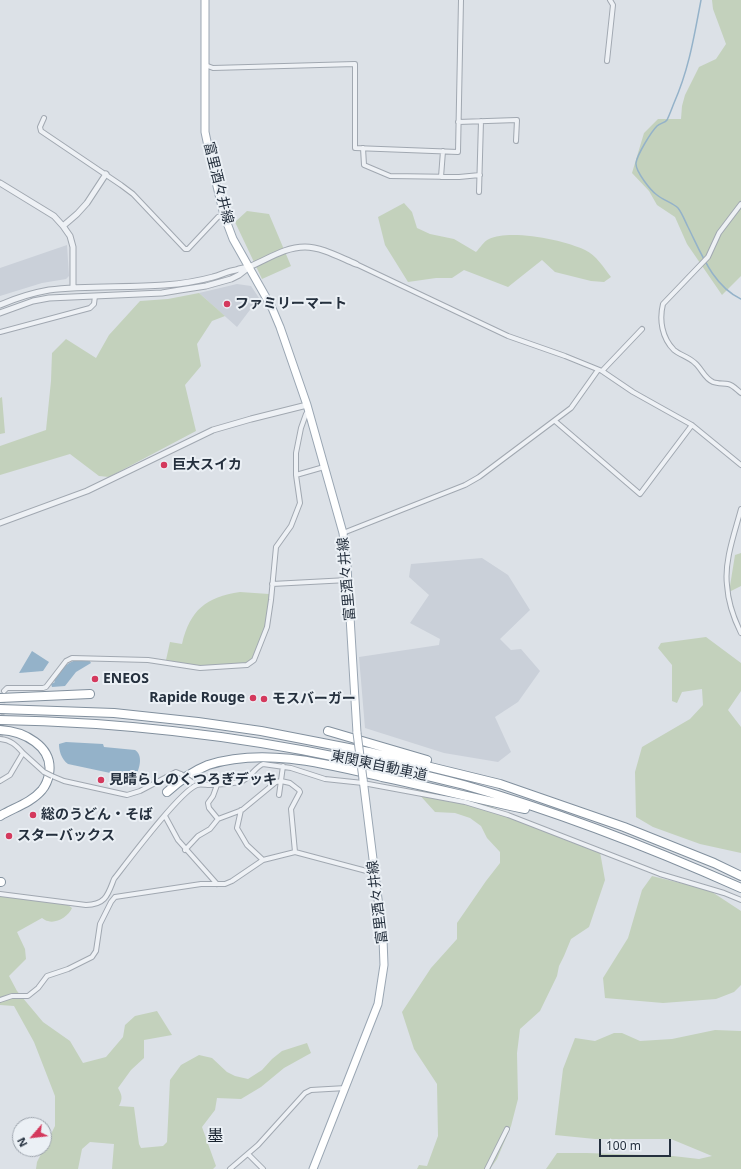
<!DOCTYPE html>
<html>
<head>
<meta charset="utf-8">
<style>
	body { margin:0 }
	#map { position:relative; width:741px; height:1169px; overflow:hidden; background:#dce1e7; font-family:"Noto Sans",sans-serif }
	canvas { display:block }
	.north { position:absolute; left:12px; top:1117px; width:40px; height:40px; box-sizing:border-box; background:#ebf0f5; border:1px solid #9ca3ac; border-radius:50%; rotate:242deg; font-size:11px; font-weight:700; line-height:16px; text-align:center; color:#25303e }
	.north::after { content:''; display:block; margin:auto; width:14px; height:18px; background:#d4395d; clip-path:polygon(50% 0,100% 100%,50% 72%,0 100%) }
	.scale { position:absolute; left:599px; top:1139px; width:72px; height:18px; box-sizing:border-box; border:2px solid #25303e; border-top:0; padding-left:5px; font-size:12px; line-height:14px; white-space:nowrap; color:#25303e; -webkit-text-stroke:3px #ebf0f5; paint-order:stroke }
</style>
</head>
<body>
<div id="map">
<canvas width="741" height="1169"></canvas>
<div class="north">N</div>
<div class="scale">100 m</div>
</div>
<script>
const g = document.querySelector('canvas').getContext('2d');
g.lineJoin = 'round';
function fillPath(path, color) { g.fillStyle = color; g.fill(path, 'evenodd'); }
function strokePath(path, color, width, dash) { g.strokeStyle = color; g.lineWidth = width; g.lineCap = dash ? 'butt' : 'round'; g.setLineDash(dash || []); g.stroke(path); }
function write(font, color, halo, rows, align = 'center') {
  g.font = font + ' "Noto Sans","Noto Sans JP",sans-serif'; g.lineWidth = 4; g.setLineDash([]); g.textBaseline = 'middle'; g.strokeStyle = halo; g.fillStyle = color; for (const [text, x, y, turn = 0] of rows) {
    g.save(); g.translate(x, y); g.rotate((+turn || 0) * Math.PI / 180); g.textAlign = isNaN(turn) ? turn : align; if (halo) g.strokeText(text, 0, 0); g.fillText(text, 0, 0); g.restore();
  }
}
fillPath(new Path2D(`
	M67,245L69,276L66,279L42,283L0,296V268Z
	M237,284L251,286L259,298L237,327L199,293Z
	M482,558L508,575L530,610L500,639L511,650L521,649L540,671L518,702L495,717L511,752L498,762L444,753L365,728L359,657L439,645L440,639L410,623L429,595L409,577L411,564Z`), '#cad0d9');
fillPath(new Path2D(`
	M712,0H741V276L722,295L687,244L675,217L657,205L649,191L632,173L644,133L658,119H681L682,106L685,95L699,67L716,59L726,44L713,9Z
	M404,203L412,212L417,228L430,234L454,239L476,252C480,248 484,241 489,239C510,229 564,240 585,250C596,255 604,268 611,277L604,282L591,281L555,272L542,260L508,287L464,270L452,278H436L408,282L385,245L378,217Z
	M247,211L269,214L291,266L262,279L235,222Z
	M199,293L225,316L212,321L197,344L201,366L185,385L196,431L109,477L99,476L70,454L0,475V446L46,430L51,381L52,353L66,339L96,358L109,335L140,301L168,299Z
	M2,397L5,433L0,434V398Z
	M741,553V586L729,592L735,555Z
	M240,592L269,594C270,613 261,651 247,664L200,666L166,660L170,642L182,644C190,610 206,597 240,592Z
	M706,637L741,663V691L728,710L741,727V853L700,844L653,827L636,817L635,772L642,747L690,719L703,705L702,689L682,692L677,703L672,701V665L658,648L661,643Z
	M434,784L458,790L495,808L576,840L600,852L605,880L589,927L571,939L564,956L559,966L557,976L540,1011L520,1029L517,1053L518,1099L511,1126L497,1159L490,1169H417L419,1165L427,1166L438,1136L437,1084L414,1049L402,1012L431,968L457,939V923L486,881L500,863V852L487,838L481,826L470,818L455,813L435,812L417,792L422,785Z
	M652,876L709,890L741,911V985L734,992L716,999L663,1003L605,998L603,978L628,938L642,890Z
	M0,896L68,905L72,908C69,916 56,924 48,921C46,921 44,919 42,918L17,932L25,949L26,959L9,976L17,991L43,1022L70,1041L83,1063L106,1057L123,1037L125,1025L135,1016L157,1011L172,1035L144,1040V1058L131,1070L118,1088C122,1095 123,1098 119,1106L134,1107L139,1144L141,1148L163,1146L167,1142L170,1080L181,1065L199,1055L212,1058L227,1072L235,1076L248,1079L262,1070L272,1059L282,1051L307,1043L311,1053L284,1068L261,1087L241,1099L217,1098L215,1110L202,1127L216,1166L213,1169H112L114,1144L90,1142L82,1149L78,1169H36L37,1162L55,1126V1096L34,1042L14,1006L0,1005Z
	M715,1030L741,1031V1169H546L557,1153H587L673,1156L699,1159L712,1156L671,1139H595L555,1135L563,1069L575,1038L595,1041L614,1033H622L640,1041L672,1039Z`), '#c3d1bc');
fillPath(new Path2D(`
	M32,651L49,662L43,671L19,673Z
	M76,660H89L91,663L76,672L65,686L52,687L51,684L55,682L54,681C60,672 65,663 76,660Z
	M66,742L103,744L104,747L135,750C143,755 140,768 136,775L129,777L68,764C61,759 59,750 59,744Z`), '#94b2c9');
strokePath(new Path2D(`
	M701,0C694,37 689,69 674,103C672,108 670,114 667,120C665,123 660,123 657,126C651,132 637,155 636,163C635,171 651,191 657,195C663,200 673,203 678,208C682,213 685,221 688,227C701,253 713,286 741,299`), '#94b2c9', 1.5);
strokePath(new Path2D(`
	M1,739L4,691`), '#b7bec5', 4, [4, 2]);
const minor = new Path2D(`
	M607,61L613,5L610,0
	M205,65L213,68L355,64V148L458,152L461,0
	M44,118L40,127L41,131L121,185L133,194L185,249H188L218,217L224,215
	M458,122L517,120L516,141
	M363,148L364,165L390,176L459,177L480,175
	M441,177L443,151
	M479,192L481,121
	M741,204L719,233L708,257L663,304C659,320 662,338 674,350C680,355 689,357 695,363C702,369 704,378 713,382C718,384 724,383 728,384C733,385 737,390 741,393
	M356,264L508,336L565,356L602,371L633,392L692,425L741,465
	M0,332L90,308L94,304L95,296
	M602,371L642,329
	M555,421L640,494L692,425
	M296,475L324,467
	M741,509C735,532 724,561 727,585C728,601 734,619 741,633
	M343,533L465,485L479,477L571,408L598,370
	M272,584L348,580
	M4,691L7,688H43L46,687L66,661L72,658L148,660L200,668L247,665L254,660L267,627L271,600L276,547L291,526L300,503L296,475V453L301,428L306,414L309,411
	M0,739C11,740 16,745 23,753L10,775L0,781
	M23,753L44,772
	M52,776L64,781L127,795L140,791L176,772L181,774
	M217,785L213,796L208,803L209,808L218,819
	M279,795L283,766
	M241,810L237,828L247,845L263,860
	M165,816L178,840L217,884
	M185,850L198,836L210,829L218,819L242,810L276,782L281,781L290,783L299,790L300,792L291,809L295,852
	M0,894L86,905C106,905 108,894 114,879C128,861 180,791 197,785C200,784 206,785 209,785C219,785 230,784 240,782C250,779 255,767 263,764L291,768L325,779L363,783L465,802L508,815L660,874L724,893L741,900
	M0,1000L12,996H28L38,988L47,976L68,969L92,957L96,951L100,924L111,902L115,897L201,884H225L232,881L263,860L295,852L374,873
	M248,1154L263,1169
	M230,1169L258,1145L305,1093L311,1090L346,1088
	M487,1169L507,1129`);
const tertiary = new Path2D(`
	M0,183L54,216L63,226L70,236L73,247V288
	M63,226L77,214L87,203L106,174
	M0,305C16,298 32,293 49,290C104,283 159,292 213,277C221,275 228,271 236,270C241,268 246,268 251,266C268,259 285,247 305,247C322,247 341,258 356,264
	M0,313L33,301L49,298L162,293L180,290L206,286L231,279L239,275L248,268
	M0,523L87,491L213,430L251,419L307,405`);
const primary = new Path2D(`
	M205,0V132L214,174L224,215L233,239L272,308L280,327L307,405L343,533L347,567L357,733
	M313,1169L378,1004L384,965L383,939L363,779`);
const motorway = new Path2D(`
	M0,698L90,694
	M0,709L114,713L198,722L261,731L369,752L500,784L624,827L714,863L741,876
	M0,720C117,722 233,735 347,759C386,766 425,775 464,785C559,812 651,848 741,888
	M0,730C23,731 54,746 49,774C48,780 46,785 42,790C31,803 13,808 0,816
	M328,731L427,760
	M167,792C179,781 193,771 208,765C264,747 327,764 382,777C430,787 477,799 525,809
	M0,882H1`);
strokePath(minor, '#a1a8b1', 6);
strokePath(tertiary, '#a1a8b1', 7);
strokePath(primary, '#9aa6b3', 9);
strokePath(motorway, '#82909e', 10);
strokePath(minor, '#eef1f5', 4);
strokePath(tertiary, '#eef1f5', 5);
strokePath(primary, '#fff', 7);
strokePath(motorway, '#fff', 8);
const minorBridge = new Path2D(`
	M44,772L52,776
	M181,774L192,782`);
const primaryBridge = new Path2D(`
	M357,733L363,779`);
strokePath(minorBridge, '#a1a8b1', 6, []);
strokePath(primaryBridge, '#9aa6b3', 9, []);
strokePath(minorBridge, '#eef1f5', 4);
strokePath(primaryBridge, '#fff', 7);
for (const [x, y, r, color] of [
	[227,304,4,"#d4395d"],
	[164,465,4,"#d4395d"],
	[95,679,4,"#d4395d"],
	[253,698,4,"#d4395d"],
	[264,699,4,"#d4395d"],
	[101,780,4,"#d4395d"],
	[33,815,4,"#d4395d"],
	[9,836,4,"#d4395d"]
]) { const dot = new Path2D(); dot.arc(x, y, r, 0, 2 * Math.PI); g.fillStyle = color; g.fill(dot); strokePath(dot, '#ebf0f5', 1.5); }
write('14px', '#25303e', '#ebf0f5', [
	["富里酒々井線",218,183,76],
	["富里酒々井線",347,579,-95],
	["東関東自動車道",379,766,12],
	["富里酒々井線",378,902,-97]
]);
write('bold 14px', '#25303e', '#ebf0f5', [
	["ファミリーマート",235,304],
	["巨大スイカ",172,465],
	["ENEOS",103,679],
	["Rapide Rouge",245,698,"right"],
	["モスバーガー",272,699],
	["見晴らしのくつろぎデッキ",109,780],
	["総のうどん・そば",41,815],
	["スターバックス",17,836]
], 'left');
write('16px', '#17212e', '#ebf0f5', [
	["墨",215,1136]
]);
</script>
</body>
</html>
